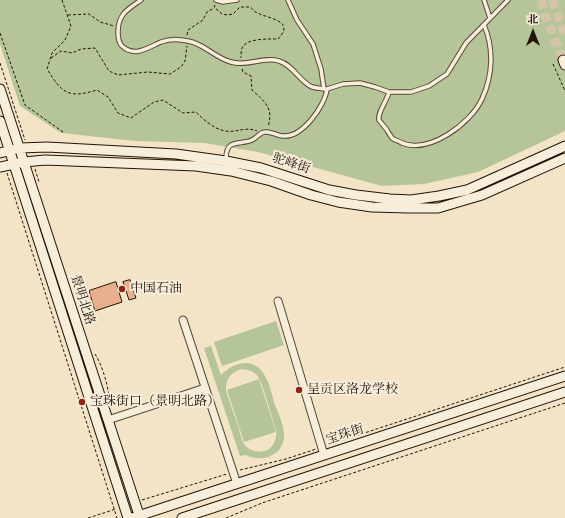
<!DOCTYPE html>
<html>
<head>
<meta charset="utf-8">
<style>
	body { margin:0 }
	#map { position:relative; width:565px; height:518px; overflow:hidden; background:#f3e4c7; font-family:"Libre Bodoni","Noto Serif SC",serif }
	canvas { display:block }
	.north { position:absolute; left:513px; top:12px; width:40px; height:40px; -webkit-text-stroke:3px #f7eddb; paint-order:stroke; rotate:0deg; font-size:11px; font-weight:700; line-height:16px; text-align:center; color:#221406 }
	.north::after { content:''; display:block; margin:auto; width:14px; height:18px; background:#221406; clip-path:polygon(50% 0,100% 100%,50% 72%,0 100%) }
</style>
</head>
<body>
<div id="map">
<canvas width="565" height="518"></canvas>
<div class="north">北</div>
</div>
<script>
const g = document.querySelector('canvas').getContext('2d');
g.lineJoin = 'round';
function fillPath(path, color) { g.fillStyle = color; g.fill(path, 'evenodd'); }
function strokePath(path, color, width, dash) { g.strokeStyle = color; g.lineWidth = width; g.lineCap = dash ? 'butt' : 'round'; g.setLineDash(dash || []); g.stroke(path); }
function write(font, color, halo, rows, align = 'center') {
  g.font = font + ' "Libre Bodoni","Noto Serif SC",serif'; g.lineWidth = 4; g.setLineDash([]); g.textBaseline = 'middle'; g.strokeStyle = halo; g.fillStyle = color; for (const [text, x, y, turn = 0] of rows) {
    g.save(); g.translate(x, y); g.rotate((+turn || 0) * Math.PI / 180); g.textAlign = isNaN(turn) ? turn : align; if (halo) g.strokeText(text, 0, 0); g.fillText(text, 0, 0); g.restore();
  }
}
fillPath(new Path2D(`
	M0,0H565V131L478,172L424,184L382,186L258,152L204,143L135,141L61,133L20,106L0,44Z
	M276,321L284,345L222,366L214,342Z
	M211,346L221,375C234,362 254,356 265,376C270,384 272,395 275,405C279,415 285,427 284,438C282,456 261,463 246,455L240,456L204,348ZM242,369C248,370 253,371 257,375C263,383 272,418 276,430C277,437 275,444 269,449C261,454 250,452 244,444C241,439 240,432 238,426C234,414 230,403 226,391C225,379 231,372 242,369Z
	M259,379L276,432L244,442L227,390Z`), '#b6c599');
const building = new Path2D(`
	M130,280L136,298L129,300L123,282Z
	M116,282L122,302L95,311L89,291Z`);
fillPath(building, '#e7af8d');
strokePath(building, '#221406', 1);
strokePath(new Path2D(`
	M541,0L545,15L563,60
	M552,0L565,35`), '#d4c5aa', 9, [9, 4.5]);
const lane = new Path2D(`
	M141,0C128,9 118,14 118,32C118,37 119,43 122,46C135,58 149,47 161,42C169,39 180,39 188,41C205,44 215,58 231,62C248,67 263,56 279,61C293,65 299,81 312,87C317,88 323,89 327,89
	M216,0L223,2L237,0
	M288,0L297,20L313,44L321,69L324,89
	M484,0L490,18
	M389,92C387,101 377,113 379,120C381,123 385,127 387,130C388,132 390,135 392,138C394,140 399,141 402,143C430,154 471,123 482,99C493,75 494,48 484,25
	M226,159C226,155 226,148 231,145C237,142 246,143 252,140C257,138 260,132 265,132C271,131 277,136 283,136C302,138 325,106 327,89L343,84L360,83L375,87L389,92H411L429,86L447,74L466,43L508,0`);
const street = new Path2D(`
	M278,301L324,455
	M183,320L237,484
	M108,420L205,388`);
const secondary = new Path2D(`
	M563,60L565,65
	M0,89L140,518
	M0,121L128,518
	M0,153L20,148L47,147L176,154L226,161L261,168L329,190L356,195L390,199L411,200L439,196L467,190L565,146
	M0,167L24,162L45,160L196,166L231,171L271,181L311,195L338,202L372,207L408,208H438L482,195L565,158
	M132,518L565,376
	M182,518L565,392`);
strokePath(lane, '#564836', 5.5);
strokePath(street, '#564836', 9);
strokePath(secondary, '#221406', 11);
strokePath(new Path2D(`
	M62,0L71,26L65,40L52,53L47,69C62,93 68,99 97,90L108,97L118,113L131,118L154,102L163,100L183,113L196,112C204,120 214,129 225,131C237,133 245,126 257,131
	M215,5L214,7L222,14L227,15L233,14L240,7H250C252,8 253,10 254,11C265,19 297,19 278,39C269,39 246,38 242,48C241,50 241,55 241,58
	M68,15L89,14L100,22L114,26
	M0,33L25,105L63,132
	M187,35L188,30L203,20L207,12L214,8
	M51,58L61,51L72,53L81,49L95,48L109,71L118,75L148,72L170,74L181,67L185,61L187,46
	M0,63L25,140
	M553,64L565,91
	M242,69L243,72L251,76L252,90C265,102 274,108 268,127
	M35,169L39,182
	M7,173L117,518
	M95,354C102,365 107,382 109,396
	M328,445L565,367
	M240,470L286,459L316,449
	M142,500L227,474
	M88,518L116,509
	M226,518L262,503L565,403`), '#221406', 1, [3, 2]);
strokePath(lane, '#f7eddb', 3.5);
strokePath(street, '#f7eddb', 7);
strokePath(secondary, '#f7eddb', 9);
for (const [x, y, r, color] of [
	[122,289,4,"#8f2418"],
	[299,390,4,"#8f2418"],
	[82,402,4,"#8f2418"]
]) { const dot = new Path2D(); dot.arc(x, y, r, 0, 2 * Math.PI); g.fillStyle = color; g.fill(dot); strokePath(dot, '#f7eddb', 1.5); }
write('13px', '#221406', '#f7eddb', [
	["驼峰街",291,164,18],
	["景明北路",82,300,72],
	["宝珠街",345,435,-18]
]);
write('13px', '#221406', '#f7eddb', [
	["中国石油",130,289],
	["呈贡区洛龙学校",307,390],
	["宝珠街口（景明北路）",90,402]
], 'left');
</script>
</body>
</html>
